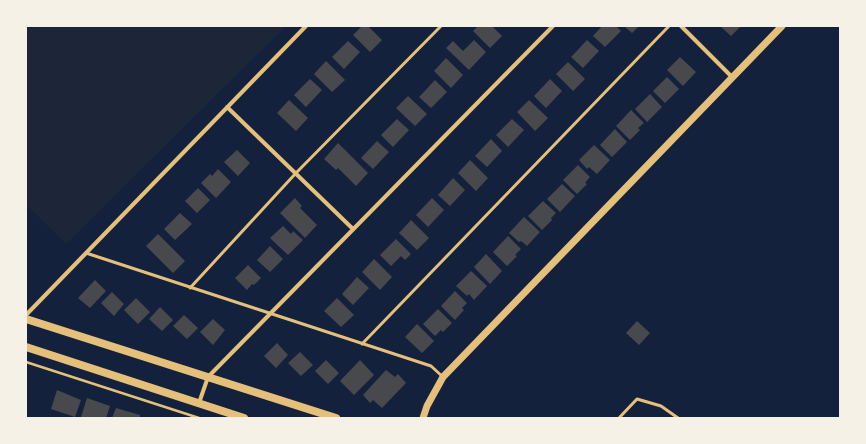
<!DOCTYPE html>
<html>
<head>
<meta charset="utf-8">
<style>
	body { margin:0 }
	#map { position:relative; width:866px; height:444px; overflow:hidden; background:#14213d; font-family:"Varela Round",sans-serif }
	canvas { display:block }
	.frame { position:absolute; inset:0; border:27px solid #f6f1e7; pointer-events:none }
</style>
</head>
<body>
<div id="map">
<canvas width="866" height="444"></canvas>
<div class="frame"></div>
</div>
<script>
const g = document.querySelector('canvas').getContext('2d');
g.lineJoin = 'round';
function fillPath(path, color) { g.fillStyle = color; g.fill(path, 'evenodd'); }
function strokePath(path, color, width, dash) { g.strokeStyle = color; g.lineWidth = width; g.lineCap = dash ? 'butt' : 'round'; g.setLineDash(dash || []); g.stroke(path); }
fillPath(new Path2D(`
	M26,26H286L66,244L26,205Z`), '#1d2539');
fillPath(new Path2D(`
	M362,26H368L382,40L370,52L353,35Z
	M478,26H492L502,36L490,48L473,31Z
	M602,26H616L621,31L605,47L593,36Z
	M624,26H639L632,33Z
	M720,26H741L731,36Z
	M474,40L486,52L469,70L446,48L453,41L463,51Z
	M587,40L599,51L583,68L571,57Z
	M348,41L360,52L344,69L332,57Z
	M680,57L696,72L683,86L667,70Z
	M446,58L463,75L451,88L434,71Z
	M326,61L345,80L332,92L314,74Z
	M568,62L585,79L573,91L556,74Z
	M667,77L679,89L665,103L653,91Z
	M310,79L322,90L306,107L294,95Z
	M550,79L562,91L546,108L534,96Z
	M435,80L447,92L431,108L419,97Z
	M650,94L662,107L647,122L635,109Z
	M408,96L427,114L415,126L396,108Z
	M289,100L308,118L296,131L277,113Z
	M529,100L548,118L535,131L517,112Z
	M631,110L644,123L638,128L640,130L630,140L616,126Z
	M397,119L409,130L393,147L381,135Z
	M512,119L524,130L508,147L496,135Z
	M615,129L627,142L612,157L600,145Z
	M491,139L502,151L487,167L475,156Z
	M377,141L389,152L373,169L361,158Z
	M338,143L368,173L356,186L338,168L336,170L324,159Z
	M594,145L610,160L597,174L589,167L587,169L579,160Z
	M237,150L250,163L238,176L224,162Z
	M470,160L488,178L476,191L458,173Z
	M578,165L590,177L585,183L587,184L577,194L563,180Z
	M218,169L231,182L216,198L201,183L210,174L212,176Z
	M453,178L465,190L450,206L438,195Z
	M562,184L575,196L560,212L547,199Z
	M198,188L210,200L197,213L185,201Z
	M295,198L302,206L300,208L317,225L305,238L280,213Z
	M432,198L444,210L428,227L416,215Z
	M543,201L556,213L551,218L552,220L542,230L528,216Z
	M180,213L192,224L175,240L164,229Z
	M524,217L540,232L527,246L521,241L519,242L509,233Z
	M411,220L429,238L417,250L399,233Z
	M283,226L291,234L293,231L303,240L288,255L270,238Z
	M158,234L185,261L173,273L146,246Z
	M508,236L521,249L515,255L517,256L507,266L493,252Z
	M396,239L411,254L405,260L401,256L391,266L380,255Z
	M270,246L283,259L270,272L257,260Z
	M486,254L502,271L490,284L474,267Z
	M374,259L392,277L380,290L362,272Z
	M248,265L261,278L254,285L252,284L247,290L235,278Z
	M471,271L487,286L474,300L469,294L467,296L456,286Z
	M357,277L369,288L353,305L342,294Z
	M95,280L106,291L90,308L78,298Z
	M455,291L467,303L462,308L464,310L455,320L441,306Z
	M112,292L124,304L114,316L101,303Z
	M136,298L150,312L138,324L124,310Z
	M337,298L354,315L341,327L324,311Z
	M160,307L173,320L162,331L149,319Z
	M438,309L452,323L443,332L441,330L435,336L423,324Z
	M184,315L198,328L187,339L173,326Z
	M213,319L225,330L213,345L200,332Z
	M637,321L650,333L639,345L626,333Z
	M417,324L434,341L422,353L405,337Z
	M277,343L288,355L276,368L264,356Z
	M300,352L313,365L301,376L288,363Z
	M326,360L339,373L328,384L315,371Z
	M360,360L374,375L354,395L340,381Z
	M386,370L395,377L398,374L406,383L382,408L373,400L370,403L363,395Z
	M57,390L81,400L75,417L51,409Z
	M87,398L110,406L106,418H85L81,417Z
	M116,408L140,415V418H112Z`), '#48494c');
strokePath(new Path2D(`
	M26,362L199,418`), '#e5c07b', 2.5);
strokePath(new Path2D(`
	M86,253L431,366L443,377
	M190,288L296,173L441,26
	M362,344L669,26
	M619,418L637,399L661,406L678,418`), '#e5c07b', 3);
strokePath(new Path2D(`
	M681,26L732,77
	M227,107L353,229
	M26,315L306,26
	M199,403L208,377L553,26`), '#e5c07b', 4);
strokePath(new Path2D(`
	M423,418L427,406L443,377L782,26`), '#e5c07b', 7);
strokePath(new Path2D(`
	M26,319L336,418
	M26,347L244,418`), '#e5c07b', 8);
</script>
</body>
</html>
